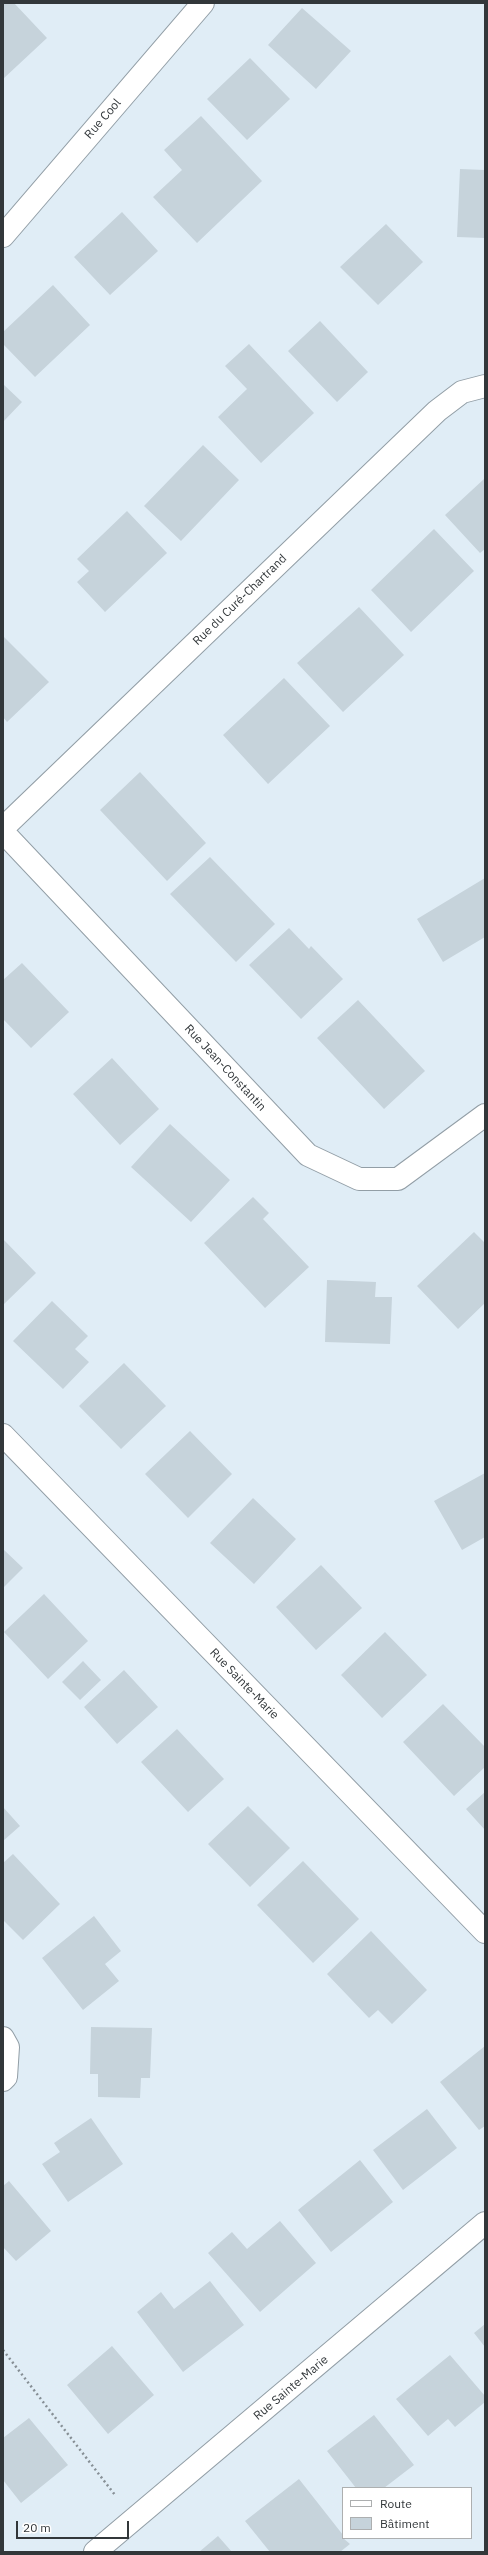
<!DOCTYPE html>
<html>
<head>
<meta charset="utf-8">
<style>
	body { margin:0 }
	#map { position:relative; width:488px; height:2555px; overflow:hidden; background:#e0edf6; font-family:"IBM Plex Sans",sans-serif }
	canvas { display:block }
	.frame { position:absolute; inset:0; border:4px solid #32373a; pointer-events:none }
	.legend { position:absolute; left:342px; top:2487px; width:130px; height:52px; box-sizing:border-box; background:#fff; border:1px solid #adafb0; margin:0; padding:5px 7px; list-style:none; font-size:12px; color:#32373a }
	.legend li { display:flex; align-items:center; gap:8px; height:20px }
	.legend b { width:20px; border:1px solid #adafb0 }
	.scale { position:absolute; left:16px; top:2521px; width:113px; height:18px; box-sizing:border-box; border:2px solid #32373a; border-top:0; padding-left:5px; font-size:12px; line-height:14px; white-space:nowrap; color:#32373a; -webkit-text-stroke:3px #fff; paint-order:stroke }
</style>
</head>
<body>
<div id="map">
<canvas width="488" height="2555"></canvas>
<div class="frame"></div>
<ul class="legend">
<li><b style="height:5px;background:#fff"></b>Route</li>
<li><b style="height:11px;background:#c6d3db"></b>Bâtiment</li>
</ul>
<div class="scale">20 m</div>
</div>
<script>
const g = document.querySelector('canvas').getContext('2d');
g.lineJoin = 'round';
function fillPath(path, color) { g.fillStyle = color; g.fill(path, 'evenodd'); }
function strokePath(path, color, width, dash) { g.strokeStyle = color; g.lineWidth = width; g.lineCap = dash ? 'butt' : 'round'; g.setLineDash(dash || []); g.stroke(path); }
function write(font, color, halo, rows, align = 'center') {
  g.font = font + ' "IBM Plex Sans",sans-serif'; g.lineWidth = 3; g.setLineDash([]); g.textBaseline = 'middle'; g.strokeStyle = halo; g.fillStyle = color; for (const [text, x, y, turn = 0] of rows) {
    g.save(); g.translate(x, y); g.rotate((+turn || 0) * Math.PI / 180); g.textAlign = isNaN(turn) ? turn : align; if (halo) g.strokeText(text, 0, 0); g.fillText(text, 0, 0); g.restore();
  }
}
fillPath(new Path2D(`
	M3,3H14L47,38L3,79Z
	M302,8L351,51L316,89L268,45Z
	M250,58L290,99L247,140L207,99Z
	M201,116L262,181L197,243L153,197L182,170L164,150Z
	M460,169L485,170V238L457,237Z
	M122,212L158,251L110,295L74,257Z
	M386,224L423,262L378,305L340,267Z
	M53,285L90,325L35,377L3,344V332Z
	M320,321L368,372L337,402L288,351Z
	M249,344L314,413L261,463L218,417L247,389L225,366Z
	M3,384L22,402L3,422Z
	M203,445L239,480L181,541L144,506Z
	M484,479L485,549L480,553L445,515Z
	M127,511L167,553L105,612L77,582L89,571L77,559Z
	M434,529L474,571L411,632L371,590Z
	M359,607L404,655L343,712L297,663Z
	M3,636L49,682L7,722L3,717Z
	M284,678L330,726L268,784L223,735Z
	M140,772L206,843L167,881L100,810Z
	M210,857L275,924L236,962L170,894Z
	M485,878V937L443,962L417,919Z
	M289,928L309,949L311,946L343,979L301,1019L249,965Z
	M22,963L69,1012L31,1048L3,1019V980Z
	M358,1000L425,1071L384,1109L317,1038Z
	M112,1058L159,1109L120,1145L73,1094Z
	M170,1124L230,1180L191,1222L131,1167Z
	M253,1197L269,1213L263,1219L309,1267L265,1308L204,1243Z
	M474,1232L485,1243V1303L458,1329L417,1286Z
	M3,1239L36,1273L3,1305Z
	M327,1280L376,1282L375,1297H392L390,1344L325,1342Z
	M52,1301L88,1336L75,1349L89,1362L63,1389L13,1341Z
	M124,1363L166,1406L121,1449L79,1406Z
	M190,1431L232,1474L188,1518L145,1474Z
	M485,1473V1537L462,1550L434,1501Z
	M253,1498L296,1539L254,1584L210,1543Z
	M3,1549L23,1568L3,1588Z
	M321,1565L362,1608L316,1650L276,1607Z
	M44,1594L88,1641L48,1679L4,1632Z
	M385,1632L427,1675L382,1718L341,1675Z
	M83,1661L101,1680L80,1700L62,1682Z
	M124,1670L158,1707L117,1744L84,1707Z
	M443,1704L485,1747V1767L454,1796L403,1742Z
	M177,1729L224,1779L188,1812L141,1762Z
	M485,1792V1830L466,1809Z
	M248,1806L290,1848L250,1887L208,1844Z
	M3,1807L20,1826L3,1841Z
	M13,1854L60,1904L23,1940L3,1920V1863Z
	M303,1861L359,1919L313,1963L257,1905Z
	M94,1916L121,1951L105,1964L119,1981L83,2010L42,1958Z
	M371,1931L427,1990L392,2024L378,2010L369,2018L327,1974Z
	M91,2027L152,2028L150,2078H141L140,2098L98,2097V2074H90Z
	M485,2046V2126L479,2130L440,2082Z
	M427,2109L457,2148L403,2190L373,2150Z
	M91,2118L123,2164L68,2202L42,2164L60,2152L54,2143Z
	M360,2160L393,2202L331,2252L298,2210Z
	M9,2181L51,2231L16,2261L3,2247V2186Z
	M280,2221L316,2263L260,2312L208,2253L232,2232L247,2249Z
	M210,2281L244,2325L183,2372L137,2312L161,2292L174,2309Z
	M485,2324V2347L474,2333Z
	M112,2346L154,2395L108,2434L67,2385Z
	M450,2355L485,2396V2402L455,2427L448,2419L428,2436L396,2399Z
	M374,2415L414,2465L384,2488H356L327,2451Z
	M29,2418L68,2465L21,2503L3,2480V2438Z
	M299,2479L343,2535V2538L350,2544L340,2552H270L245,2521Z
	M218,2536L232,2552H199Z`), '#c6d3db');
const street = new Path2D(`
	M3,236L203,3
	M3,828L437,411L462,392L485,386
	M3,832L308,1155L359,1179H398L485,1115
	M3,1435L485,1932
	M3,2038L8,2047L6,2077L3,2080
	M95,2552L485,2223`);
strokePath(street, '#929ea6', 24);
strokePath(new Path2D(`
	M3,2350L115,2495`), '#868f95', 2.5, [2, 3]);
strokePath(street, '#fff', 22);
write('12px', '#32373a', '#fff', [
	["Rue Cool",103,119,-49],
	["Rue du Curé-Chartrand",240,600,-44],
	["Rue Jean-Constantin",225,1068,47],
	["Rue Sainte-Marie",244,1684,46],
	["Rue Sainte-Marie",291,2388,-40]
]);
</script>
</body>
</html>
